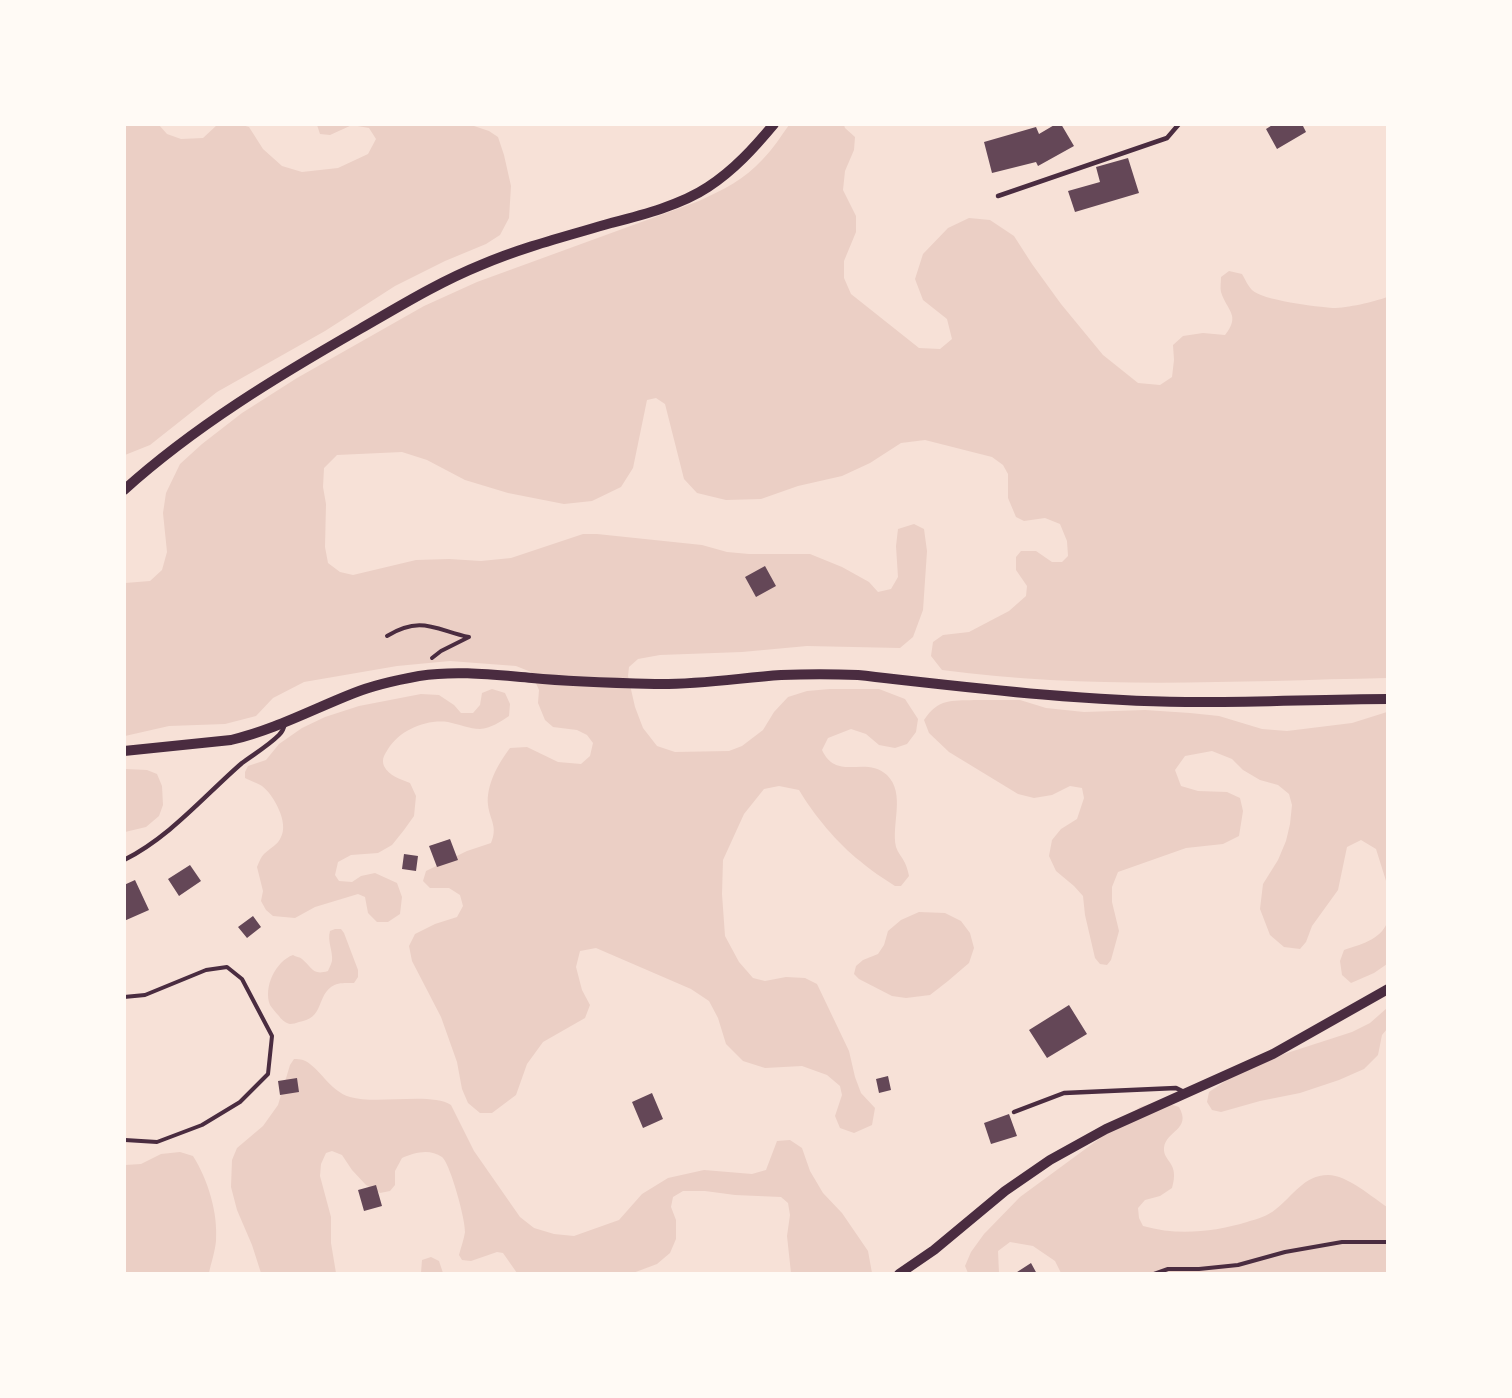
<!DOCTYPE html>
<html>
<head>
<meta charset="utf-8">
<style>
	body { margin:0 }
	#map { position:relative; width:1512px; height:1398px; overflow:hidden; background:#f7e1d7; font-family:"Roboto Serif",serif }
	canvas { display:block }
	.frame { position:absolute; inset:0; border:126px solid #fffaf5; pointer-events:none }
</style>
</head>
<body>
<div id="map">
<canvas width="1512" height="1398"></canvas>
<div class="frame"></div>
</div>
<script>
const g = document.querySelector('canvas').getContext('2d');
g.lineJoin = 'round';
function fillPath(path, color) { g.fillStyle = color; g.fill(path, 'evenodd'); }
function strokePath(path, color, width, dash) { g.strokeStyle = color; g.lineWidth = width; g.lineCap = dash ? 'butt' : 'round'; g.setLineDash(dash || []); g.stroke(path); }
fillPath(new Path2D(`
	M125,124L159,125L167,134L181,139L203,138L217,125H242L249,127L263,149L282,166L302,172L338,168L368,154L376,139L369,128L352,125L330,135L320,134L317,125H471L489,131L498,137L504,155L511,186L509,218L500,235L486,244L445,261L395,286L325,331L217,392L150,445L125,455Z
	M789,125H844L845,128L855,137L854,150L845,171L843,190L856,216V232L844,261V278L851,294L919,348L940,349L952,339L947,319L923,300L915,279L923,254L948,228L969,218L990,220L1014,236L1032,264L1061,304L1103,355L1138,383L1160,385L1172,377L1174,360L1173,345L1183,336L1203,333L1225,335C1241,315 1227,311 1221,292C1220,288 1221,282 1221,277L1229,271L1242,274C1245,279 1248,286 1252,290C1261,300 1318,307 1333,308C1347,308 1374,302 1387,297V678C1239,681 1089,690 942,670L931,656L933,642L943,635L969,632L1009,611L1026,596L1027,586L1016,570V557L1021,551H1036L1052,562H1062L1068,556L1067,541L1060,524L1045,518L1024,521L1016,517L1008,498V474L1003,465L992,457L925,440L901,443L870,463L842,476L798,486L761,499L726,500L697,493L684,479L665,404L656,398L647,400L633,468L621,487L592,501L564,504L508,493L465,480L427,460L402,452L337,455L324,468L323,487L326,504L325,547L328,563L340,572L353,575L416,560L449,559L481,561L511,558L583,534H597L702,545L727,552L749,554H810L842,567L869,582L878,592L891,589L898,577L896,546L898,529L914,524L924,529L927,551L923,610L913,637L900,648L807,646L742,652L660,655L638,659L629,667L628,676L635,707L643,728L657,746L675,752L729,751L742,746L763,730L774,712L788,697L807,691L830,689H879L905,699L918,719L916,732L907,744L895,748L879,745L866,734L851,729L828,738L822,750C837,782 865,755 887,775C906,794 891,824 896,847C898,853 902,857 905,863C907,867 908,872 909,876L901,886H895C883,878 870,870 860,861C838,844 813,814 799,790L779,786L764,789L744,814L723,860L722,894L725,936L739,962L753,978L765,981L786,977L805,978L817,984L849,1051L855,1077L861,1093L875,1108L872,1125L854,1133L840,1128L835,1116L842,1095L840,1086L827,1075L802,1066L765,1068L743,1061L726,1044L718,1018L709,1001L691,989L596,948L580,951L576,967L582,990L590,1005L585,1018L543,1042L527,1064L516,1095L492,1113H480L468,1103L462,1089L457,1062L441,1017L412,961L409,946L415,934L435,924L457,917L463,906L460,895L449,888H430L423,881L426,871L467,851L491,843C498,826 490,821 488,805C486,785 498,764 510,748L527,747L558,762L581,764L590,756L593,743L587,735L577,730L553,727L545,720L538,703L539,690L531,672L516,666L450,661L397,666L304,682L273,698L256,716L225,724L169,726L125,736V583L150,581L162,570L167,552L163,513L166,493L180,464L202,444L242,413L297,378L424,306L477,282L699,201C723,190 745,179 763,159C773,149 781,136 789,125Z
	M492,689L505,693L510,704L509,716C500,722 491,728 480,729C470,729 458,724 448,722C426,719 400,730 388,749C385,754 381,759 384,766C389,776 400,779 410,783L416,796L414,816L404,830L392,845L378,853L351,855L338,862L335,875L339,881L352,882L361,876L375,873L397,883L402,897L400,914L388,922H377L368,913L365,897L358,894L315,907L295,918L273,916L266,910L261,901L263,891L257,867C259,862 261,857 264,854C270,848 278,845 281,837C289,823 274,795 262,786C258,783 250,781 245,778V772L248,766L266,760L279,744L302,728L325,717L359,706L421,694L439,695L454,705L461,713H473L480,705L482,693Z
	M974,700H1020L1046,708L1084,712L1145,710L1190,713L1219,716L1262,729L1287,731L1352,723L1387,712V884L1376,849L1361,840L1347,847L1338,890L1312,926L1306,942L1300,949L1284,947L1270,935L1260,909L1263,884L1278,860L1286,841L1290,824L1292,805L1289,794L1278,785L1260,780L1243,770L1232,759L1212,751L1185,756L1175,770L1181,786L1198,791L1227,792L1240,798L1243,811L1239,836L1223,844L1186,848L1118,872L1112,887V902L1119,931L1111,960L1107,965L1100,964L1095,958L1085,915L1083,896L1074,886L1056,871L1049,856L1052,840L1061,829L1077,819L1084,798L1082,788L1070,786L1052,795L1034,798L1018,794L949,752L929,733L924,720C939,698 951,701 974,700Z
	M125,769L147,770L157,774L162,786L163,805L159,816L146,827L125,832Z
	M919,912L945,913L961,921L970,933L974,948L969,963L948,981L930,995L906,998L892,996L859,979L854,974L856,966L863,960L878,954L884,945L888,931L901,920Z
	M1387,923V964L1374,973L1351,983L1342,975L1340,961L1344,950C1359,945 1380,940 1387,923Z
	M335,929H341L344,933L358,970V977L354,983C346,983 337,982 331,987C316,999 324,1018 299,1022C296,1023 293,1024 290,1024C285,1023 281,1019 279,1016C276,1013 272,1008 270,1005C263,987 276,961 293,955C296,957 300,957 302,959C312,967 312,976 328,971C329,968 331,965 332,961C333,951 327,941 330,931Z
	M1387,1008V1029L1382,1035L1378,1055L1364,1069L1339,1080L1300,1093L1260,1101L1221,1112L1212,1110L1207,1102L1209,1092L1230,1078L1284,1054L1352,1032L1370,1023Z
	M294,1059C297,1059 300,1059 303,1060C319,1066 329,1091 350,1097C376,1105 431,1092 451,1105L474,1151L520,1217L534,1228L554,1234L574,1236L619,1220L642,1194L668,1178L704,1170L752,1174L766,1170L777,1141L790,1140L802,1148L810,1171L823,1193L842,1213L868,1251L872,1273H791L787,1236L790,1215L788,1203L781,1197L735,1195L705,1191H683L673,1197L671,1207L676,1220V1239L670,1253L657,1264L633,1273H517L503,1253L497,1252L471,1261L462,1260L459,1255C461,1247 464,1239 465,1232C466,1221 450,1163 442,1157C429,1148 414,1153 402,1158L395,1171V1185L390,1191L380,1193L366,1185L352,1170L342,1155L332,1151L326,1153L321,1164L320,1176L331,1217V1243L336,1273H261L252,1245L237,1210L231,1187L232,1160L237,1148L263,1126L278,1105L290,1065Z
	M1150,1104L1173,1105L1179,1107C1192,1130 1166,1130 1164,1148C1163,1162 1180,1162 1172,1188L1160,1196L1145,1200L1138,1208L1139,1218L1143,1226C1178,1236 1213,1232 1247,1222C1257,1219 1268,1216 1276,1209C1293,1196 1304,1175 1328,1175C1347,1175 1372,1197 1387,1207V1273H1061L1055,1261L1033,1246L1010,1242L998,1251L999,1273H968L965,1266L971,1252L984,1234L1020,1197L1099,1139L1140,1107Z
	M180,1152L193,1156C208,1180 218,1212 216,1241C215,1252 211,1263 209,1273H125V1165L141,1164L161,1154Z
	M431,1257L439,1261L443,1273H421L422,1260Z`), '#ebcfc5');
fillPath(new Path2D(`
	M1056,124H1061L1074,146L1038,166L1036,162L992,173L984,142L1036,127L1039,134Z
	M1274,124H1302L1306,132L1277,149L1266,129Z
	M1128,158L1139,193L1075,212L1068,191L1100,182L1096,167Z
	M765,566L776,586L756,597L745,577Z
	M450,839L458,860L437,867L429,846Z
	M404,854L418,856L416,871L402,869Z
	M190,865L201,881L179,896L168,879Z
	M135,880L149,910L124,921V885Z
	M253,916L261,927L247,938L238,927Z
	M1069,1005L1087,1034L1047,1058L1029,1030Z
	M888,1076L891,1090L879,1093L876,1079Z
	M297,1078L299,1092L280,1095L278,1081Z
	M652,1093L663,1119L643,1128L632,1102Z
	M1009,1114L1017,1136L991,1144L984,1123Z
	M376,1185L382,1206L364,1211L358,1190Z
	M1031,1263L1037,1274H1014Z`), '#644757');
strokePath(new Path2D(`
	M387,636C421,615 436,630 469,637L441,651L432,658
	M124,997L145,995L206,970L227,967L242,979L272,1036L268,1074L240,1102L202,1125L157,1142L125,1140
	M1154,1274L1168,1269H1199L1238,1265L1285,1252L1342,1242H1388`), '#4a2c40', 4);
strokePath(new Path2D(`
	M998,196L1167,138L1179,124
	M124,860C170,837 204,796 242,763C254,754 268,746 279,735C283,731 284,728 285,723
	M1014,1112L1064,1093L1176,1088L1184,1092`), '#4a2c40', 4.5);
strokePath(new Path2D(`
	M124,490C195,426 278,376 360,329C400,306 439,282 481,265C523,247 567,236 611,223C642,215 681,205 708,187C734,170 754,148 774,124
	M124,751L231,740C274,730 313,709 354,693C374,685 397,680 419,676C457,670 495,675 532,678C573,682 614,683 655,684C697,685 739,678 781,675C807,674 833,674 858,675C967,687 1077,701 1186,702C1253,703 1320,699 1388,699
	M899,1274L934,1250L1005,1191L1050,1160L1106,1129L1273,1054L1388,989`), '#4a2c40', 10);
</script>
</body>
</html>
